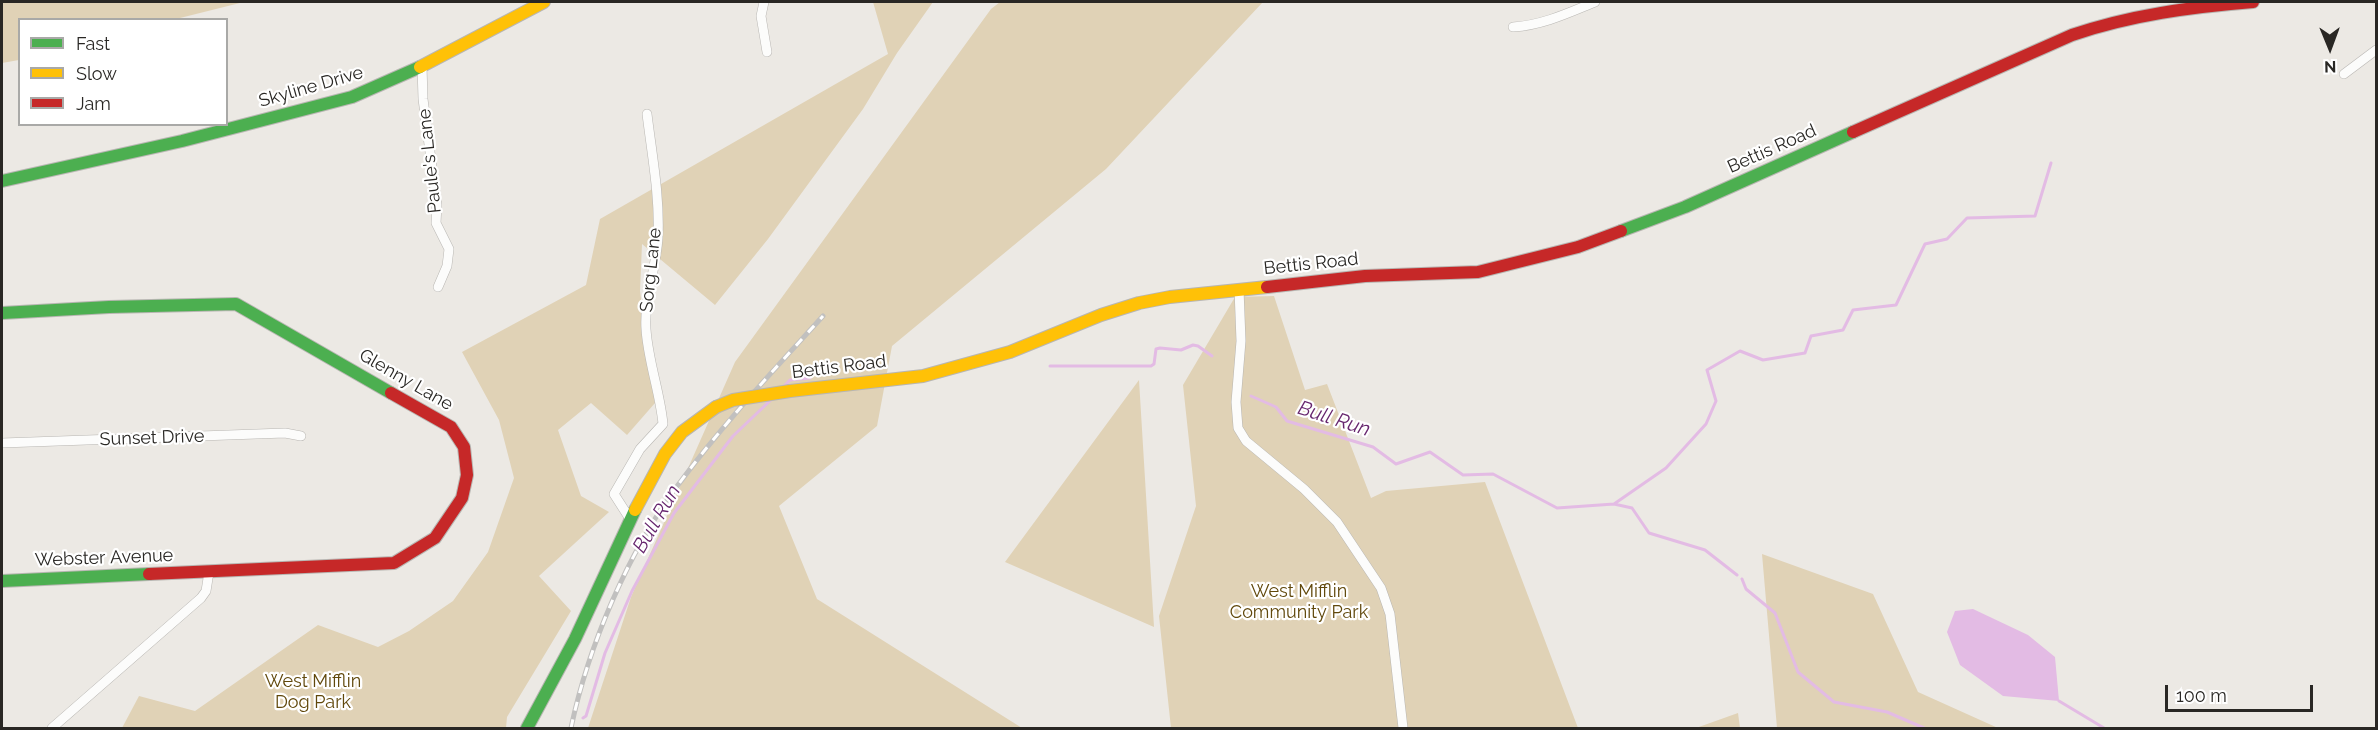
<!DOCTYPE html>
<html>
<head>
<meta charset="utf-8">
<style>
	body { margin:0 }
	#map { position:relative; width:2378px; height:730px; overflow:hidden; background:#ece9e4; font-family:Raleway,sans-serif }
	canvas { display:block }
	.frame { position:absolute; inset:0; border:3px solid #292724; pointer-events:none }
	.legend { position:absolute; left:18px; top:18px; width:210px; height:108px; box-sizing:border-box; background:#fff; border:2px solid #a9a9a7; margin:0; padding:8px 10px; list-style:none; font-size:18px; color:#292724 }
	.legend li { display:flex; align-items:center; gap:12px; height:30px }
	.legend b { width:30px; border:2px solid #a9a9a7 }
	.north { position:absolute; left:2300px; top:18px; width:60px; height:60px; -webkit-text-stroke:4px #fff; paint-order:stroke; rotate:179deg; font-size:16px; font-weight:700; line-height:24px; text-align:center; color:#292724 }
	.north::after { content:''; display:block; margin:auto; width:21px; height:27px; background:#292724; clip-path:polygon(50% 0,100% 100%,50% 72%,0 100%) }
	.scale { position:absolute; left:2165px; top:685px; width:148px; height:27px; box-sizing:border-box; border:3px solid #292724; border-top:0; padding-left:8px; font-size:18px; line-height:21px; white-space:nowrap; color:#292724; -webkit-text-stroke:4px #fff; paint-order:stroke }
</style>
</head>
<body>
<div id="map">
<canvas width="2378" height="730"></canvas>
<div class="frame"></div>
<ul class="legend">
<li><b style="height:8px;background:#4caf50"></b>Fast</li>
<li><b style="height:8px;background:#ffc107"></b>Slow</li>
<li><b style="height:8px;background:#c62828"></b>Jam</li>
</ul>
<div class="north">N</div>
<div class="scale">100 m</div>
</div>
<script>
const g = document.querySelector('canvas').getContext('2d');
g.lineJoin = 'round';
function fillPath(path, color) { g.fillStyle = color; g.fill(path, 'evenodd'); }
function strokePath(path, color, width, dash) { g.strokeStyle = color; g.lineWidth = width; g.lineCap = dash ? 'butt' : 'round'; g.setLineDash(dash || []); g.stroke(path); }
function write(font, color, halo, rows, align = 'center') {
  g.font = font + ' Raleway,sans-serif'; g.lineWidth = 4.5; g.setLineDash([]); g.textBaseline = 'middle'; g.strokeStyle = halo; g.fillStyle = color; for (const [text, x, y, turn = 0] of rows) {
    g.save(); g.translate(x, y); g.rotate((+turn || 0) * Math.PI / 180); g.textAlign = isNaN(turn) ? turn : align; if (halo) g.strokeText(text, 0, 0); g.fillText(text, 0, 0); g.restore();
  }
}
fillPath(new Path2D(`
	M2,2H244L176,19L20,20L19,60L2,63Z
	M873,2H933L897,53L863,109L768,239L715,305L642,244L640,291L655,403L627,435L591,403L558,430L581,496L609,512L539,576L571,611L507,717L506,728H122L139,696L195,711L318,625L378,647L409,631L453,601L488,552L514,478L499,420L462,352L586,285L600,219L888,54Z
	M1000,2H1263L1106,169L892,346L877,426L779,506L817,599L1022,728H588L631,597L735,362L991,9Z
	M1274,296L1305,390L1327,384L1371,498L1386,491L1485,482L1578,728H1171L1159,616L1196,506L1183,385L1235,297Z
	M1139,380L1154,627L1005,562Z
	M1762,554L1873,594L1918,692L1998,728H1777Z
	M1738,713L1740,728H1696Z`), '#e0d2b6');
fillPath(new Path2D(`
	M1973,609L2028,635L2055,657L2059,701L2003,696L1960,665L1947,632L1955,611Z`), '#e3bbe4');
strokePath(new Path2D(`
	M1050,366H1151L1154,364L1156,349L1160,348L1181,350L1193,345L1198,346L1212,356
	M782,388L790,380L810,378
	M1251,396L1276,407L1287,421L1373,447L1396,464L1430,452L1463,475L1493,474L1557,508L1614,504L1666,468L1706,424L1716,401L1707,370L1740,351L1763,360L1805,353L1811,336L1843,330L1853,310L1896,305L1925,244L1947,239L1967,218L2035,216L2051,163
	M1614,504L1632,508L1649,533L1705,550L1737,575
	M1742,579L1746,589L1775,613L1798,672L1834,702L1887,712L1924,728
	M2059,701L2104,728
	M583,718L586,716L605,653L632,591L674,513L733,436L774,397`), '#e3bbe4', 3);
const street = new Path2D(`
	M764,2L761,16L767,52
	M1513,27C1543,25 1568,13 1595,2
	M422,66L423,99L437,205L436,223L449,249L447,266L438,287
	M2344,74L2376,50
	M1239,289L1241,341L1236,402L1238,428L1246,441L1304,489L1337,522L1381,588L1390,614L1403,728
	M2,443L285,433L301,436
	M630,519L614,494L640,449L663,424C660,392 648,361 646,329C644,299 656,269 658,238C660,197 652,155 647,114
	M52,728L201,598L206,591L209,572`);
const fast = new Path2D(`
	M2,181L182,141L352,97L420,67
	M1621,231L1685,207L1853,132
	M2,313L109,307L236,304L391,393
	M2,581L149,574
	M527,728L575,639L635,510`);
const slow = new Path2D(`
	M420,67L544,2
	M790,391L923,376L1010,352L1101,315L1139,303L1170,297L1267,287
	M635,510L665,454L682,432L716,407`);
const jam = new Path2D(`
	M1853,132L2072,35C2131,15 2191,7 2253,2
	M1267,287L1365,276L1478,272L1578,247L1621,231
	M149,574L394,563L435,538L462,498L467,475L464,447L451,427L391,393`);
strokePath(street, '#b8b6b2', 10);
strokePath(fast, '#b8b6b2', 14);
strokePath(slow, '#b8b6b2', 14);
strokePath(jam, '#b8b6b2', 14);
strokePath(street, '#fcfcfb', 9);
strokePath(fast, '#4caf50', 12);
strokePath(slow, '#ffc107', 12);
strokePath(jam, '#c62828', 12);
const rail = new Path2D(`
	M571,728C588,647 628,552 678,485C722,425 773,371 823,316`);
strokePath(rail, '#c1c0bf', 5);
strokePath(rail, '#fff', 3, [9]);
const slowBridge = new Path2D(`
	M716,407L733,400L790,391`);
strokePath(slowBridge, '#b8b6b2', 14, []);
strokePath(slowBridge, '#ffc107', 12);
write('18px', '#292724', '#fff', [
	["Skyline Drive",311,87,-16],
	["Bettis Road",1772,149,-24],
	["Paule's Lane",430,161,-96],
	["Bettis Road",1311,264,-6],
	["Sorg Lane",651,270,-84],
	["Bettis Road",839,367,-7],
	["Glenny Lane",406,380,30],
	["Sunset Drive",152,438,-2],
	["Webster Avenue",104,558,-2]
]);
write('18px', '#61480b', '#fff', [
	["West Mifflin",1299,592],
	["Community Park",1299,613],
	["West Mifflin",313,682],
	["Dog Park",313,703]
]);
write('italic 20px', '#67266e', '#fff', [
	["Bull Run",1334,419,18],
	["Bull Run",657,519,-60]
]);
</script>
</body>
</html>
